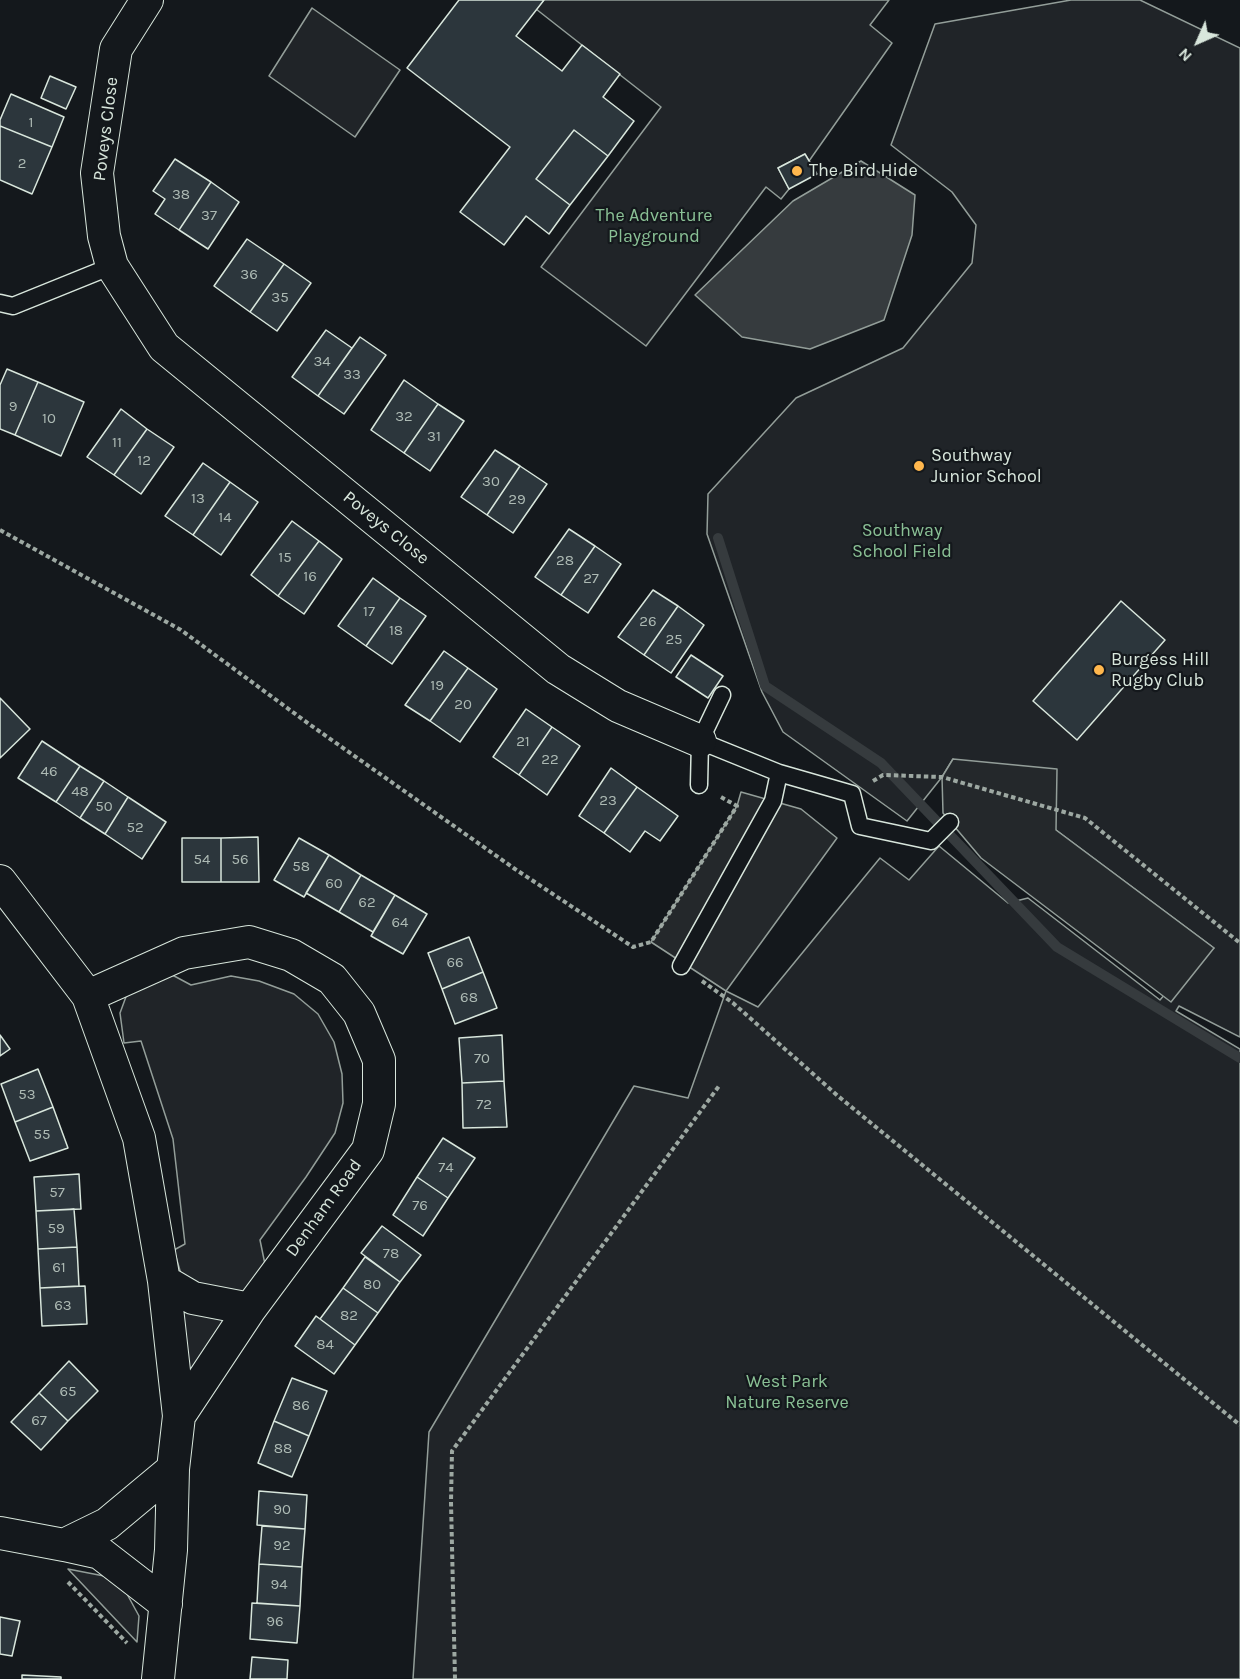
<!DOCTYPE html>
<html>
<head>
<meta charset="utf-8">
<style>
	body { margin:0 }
	#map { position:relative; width:1240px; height:1679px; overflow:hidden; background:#14181c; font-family:Karla,sans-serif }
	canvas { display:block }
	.north { position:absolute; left:1168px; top:12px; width:60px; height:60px; -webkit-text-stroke:4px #14181c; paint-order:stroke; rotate:225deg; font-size:16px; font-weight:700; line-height:24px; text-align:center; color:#d8e6dc }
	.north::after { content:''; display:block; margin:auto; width:21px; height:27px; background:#d8e6dc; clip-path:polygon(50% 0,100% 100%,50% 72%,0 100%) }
</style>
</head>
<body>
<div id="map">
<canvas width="1240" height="1679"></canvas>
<div class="north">N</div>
</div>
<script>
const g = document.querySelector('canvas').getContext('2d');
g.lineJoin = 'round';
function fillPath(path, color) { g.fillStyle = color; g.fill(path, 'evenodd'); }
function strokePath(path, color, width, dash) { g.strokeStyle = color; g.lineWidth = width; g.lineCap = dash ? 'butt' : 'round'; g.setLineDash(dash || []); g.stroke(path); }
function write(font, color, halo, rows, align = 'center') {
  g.font = font + ' Karla,sans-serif'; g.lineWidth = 4.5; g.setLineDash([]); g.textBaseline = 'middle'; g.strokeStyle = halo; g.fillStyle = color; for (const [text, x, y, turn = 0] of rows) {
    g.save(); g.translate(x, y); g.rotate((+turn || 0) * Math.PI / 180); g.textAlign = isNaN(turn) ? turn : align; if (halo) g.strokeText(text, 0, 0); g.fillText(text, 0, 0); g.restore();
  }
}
const green = new Path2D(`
	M544,0H889L870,25L892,43L809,161L805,154L778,168L789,189L781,199L766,187L646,346L541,267L661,107L536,9Z
	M1071,0H1140L1240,48V1037L1179,1006L1176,1011L1240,1049V1679H413L429,1432L634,1086L688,1098L726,991L758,1007L880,858L909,880L939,846L1008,903L1028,898L1160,1000L1198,955L1214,948L1056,830L953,759L942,777L907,821L783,732L762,692L707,534L708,494L796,398L903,348L972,263L976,225L952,192L891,145L935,24Z
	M312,8L400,70L355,137L269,76Z
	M163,970L191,985L231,976L259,981L294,994L318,1014L334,1042L342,1074L343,1103L335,1133L306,1177L260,1240L267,1274L247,1293L199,1289L181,1274L174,1250L185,1244L173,1139L141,1041L124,1043L120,1013L127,994Z
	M182,1306L233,1318L188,1378Z
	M68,1569L104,1576L127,1594L139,1616L137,1642Z`);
fillPath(green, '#202428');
strokePath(green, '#939e99', 1.5);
const parking = new Path2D(`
	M953,759L1057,769L1056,830L1214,948L1171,1002L981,858L943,813L942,777Z
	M741,792L801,809L837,838L726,991L651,942L737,806Z`);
fillPath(parking, '#24282b');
strokePath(parking, '#939e99', 1.5);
const water = new Path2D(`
	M861,161L915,195L912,235L884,320L810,349L742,337L695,295L793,201Z`);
fillPath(water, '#363b3e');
strokePath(water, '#939e99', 1.5);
strokePath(new Path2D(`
	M718,538L765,686L881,763L1057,947L1240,1058`), '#363b3e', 10);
const building = new Path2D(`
	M459,0H544L516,36L562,71L582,45L620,74L603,97L634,121L608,156L574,130L536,179L570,205L549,234L526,216L504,245L460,212L510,147L407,68Z
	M50,76L76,87L66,109L41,98Z
	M11,94L64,117L52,147L0,126V120Z
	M0,126L52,147L32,194L0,180Z
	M574,130L608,156L570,205L536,179Z
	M805,154L817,174L789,189L778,168Z
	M175,159L211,182L179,230L155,214L165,199L153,191Z
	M211,182L239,202L208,249L179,230Z
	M247,239L284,264L250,312L214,286Z
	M284,264L311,283L277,331L250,312Z
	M326,330L352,348L318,396L292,377Z
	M360,337L386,355L344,414L318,396Z
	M7,369L38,382L15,435L0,429V385Z
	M404,380L438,404L404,453L371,430Z
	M38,382L84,402L61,456L15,435Z
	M438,404L464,421L430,471L404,453Z
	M121,409L147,429L114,475L87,457Z
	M147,429L174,447L141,494L114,475Z
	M495,450L520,466L487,515L461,497Z
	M203,463L230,482L193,535L165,516Z
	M520,466L547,484L513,533L487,515Z
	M230,482L258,502L221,555L193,535Z
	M292,521L319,541L278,596L251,575Z
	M569,529L595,546L561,595L535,577Z
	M319,541L342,559L304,614L278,596Z
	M595,546L621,564L588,613L561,595Z
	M373,578L400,598L366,646L338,626Z
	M653,590L678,606L644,655L618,637Z
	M400,598L426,616L392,664L366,646Z
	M1121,601L1165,640L1077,740L1033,701Z
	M678,606L704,625L671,673L644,655Z
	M444,651L468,668L430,721L405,705Z
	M691,655L723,676L708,698L676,677Z
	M468,668L497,689L460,742L430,721Z
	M0,698L30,729L0,758Z
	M526,709L552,727L519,775L493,757Z
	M552,727L580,746L547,795L519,775Z
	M42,741L80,766L56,802L18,778Z
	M80,766L104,781L80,818L56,802Z
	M611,768L637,787L604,833L579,816Z
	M104,781L128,797L105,834L80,818Z
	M637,787L678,816L660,841L645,831L630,852L604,833Z
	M128,797L166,822L142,859L105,834Z
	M258,837L259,882H221V838Z
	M182,838H221V882H182Z
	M299,838L329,855L304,897L274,880Z
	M329,855L361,875L339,912L306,893Z
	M361,875L395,895L373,932L339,912Z
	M395,895L427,914L403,954L371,936Z
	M469,937L483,972L442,989L428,953Z
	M483,972L497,1008L455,1024L442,989Z
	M0,1035L10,1049L0,1056Z
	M502,1035L504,1081L462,1083L459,1038Z
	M38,1069L53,1107L15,1122L1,1084Z
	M504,1081L507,1127L463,1128L462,1083Z
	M53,1107L68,1148L30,1161L15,1122Z
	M443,1138L475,1158L448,1198L417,1177Z
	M79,1174L81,1209L36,1211L34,1177Z
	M417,1177L448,1198L423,1236L393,1215Z
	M74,1209L77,1247L38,1249L36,1211Z
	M382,1226L421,1255L400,1282L361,1253Z
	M77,1247L79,1286L40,1288L38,1249Z
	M365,1257L400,1282L378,1313L343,1288Z
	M85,1286L87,1324L42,1326L40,1288Z
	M343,1288L378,1313L355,1345L320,1319Z
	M316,1316L355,1345L334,1374L295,1346Z
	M69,1361L98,1391L68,1421L39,1393Z
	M292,1378L327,1391L309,1436L274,1421Z
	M39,1393L68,1421L41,1450L11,1422Z
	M274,1421L309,1436L292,1477L258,1463Z
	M259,1491L307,1495L305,1529L257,1525Z
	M262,1526L305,1529L302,1567L259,1564Z
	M259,1564L302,1567L300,1606L257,1603Z
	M252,1603L300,1606L297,1643L250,1639Z
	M0,1617L20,1621L12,1656L0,1654Z
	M252,1657L288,1660L287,1679H250Z
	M22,1675L61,1677V1679H22Z`);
fillPath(building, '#2c363c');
strokePath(building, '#d8e6dc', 1.5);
const lane = new Path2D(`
	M0,303L13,306L112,266
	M700,741L779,773L852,794L860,826L931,841L950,822
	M699,785L700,741L722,695
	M681,966L773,801L779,773`);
const street = new Path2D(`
	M147,0L116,49L97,173L104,236L112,266L164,347L558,669L618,706L700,741
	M0,881L88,996L139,1138L164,1281L179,1416L173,1469L171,1550L158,1679
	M88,996L184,953L249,942L291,955L332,979L359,1013L379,1060V1104L368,1150L250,1309L193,1298L164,1281
	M179,1416L250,1309
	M0,1533L64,1545L107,1524L173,1469
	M64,1545L100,1553L166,1604`);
strokePath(lane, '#d8e6dc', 19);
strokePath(street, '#d8e6dc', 34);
strokePath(new Path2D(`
	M0,530L181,630L309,724L515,869L633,947L651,942L737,806L721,797
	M873,781L883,775L942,777L1085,818L1240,943
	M702,981L733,1003L838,1096L1240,1425
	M68,1582L127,1643
	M455,1679L451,1502L452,1451L719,1086`), '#9da8a2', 4, [4.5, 3]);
strokePath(lane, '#14181c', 16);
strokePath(street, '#14181c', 32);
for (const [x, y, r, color] of [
	[797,171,6,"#ffb74d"],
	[919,466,6,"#ffb74d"],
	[1099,670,6,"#ffb74d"]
]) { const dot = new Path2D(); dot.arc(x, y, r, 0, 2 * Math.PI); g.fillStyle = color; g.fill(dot); strokePath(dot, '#14181c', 2); }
write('15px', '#adbab4', null, [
	["1",31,123],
	["2",22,164],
	["38",181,195],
	["37",209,216],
	["36",249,275],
	["35",280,298],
	["34",322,362],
	["33",352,375],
	["9",13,407],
	["32",404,417],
	["10",49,419],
	["31",434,437],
	["11",117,443],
	["12",144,461],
	["30",491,482],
	["13",198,499],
	["29",517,500],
	["14",225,518],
	["15",285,558],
	["28",565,561],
	["16",310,577],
	["27",591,579],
	["17",369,612],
	["26",648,622],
	["18",396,631],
	["25",674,640],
	["19",437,686],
	["20",463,705],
	["21",523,742],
	["22",550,760],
	["46",49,772],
	["48",80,792],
	["23",608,801],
	["50",104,807],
	["52",135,828],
	["54",202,860],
	["56",240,860],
	["58",301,867],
	["60",334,884],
	["62",367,903],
	["64",400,923],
	["66",455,963],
	["68",469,998],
	["70",482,1059],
	["53",27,1095],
	["72",484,1105],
	["55",42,1135],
	["74",446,1168],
	["57",57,1193],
	["76",420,1206],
	["59",56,1229],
	["78",391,1254],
	["61",59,1268],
	["80",372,1285],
	["63",63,1306],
	["82",349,1316],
	["84",325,1345],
	["65",68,1392],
	["86",301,1406],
	["67",39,1421],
	["88",283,1449],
	["90",282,1510],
	["92",282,1546],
	["94",279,1585],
	["96",275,1622]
]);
write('18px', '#d8e6dc', '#14181c', [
	["Poveys Close",106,129,-83],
	["Poveys Close",386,528,39],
	["Denham Road",324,1208,-54]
]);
write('18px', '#d8e6dc', '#14181c', [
	["The Bird Hide",809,171],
	["Southway",931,456],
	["Junior School",931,477],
	["Burgess Hill",1111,660],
	["Rugby Club",1111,681]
], 'left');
write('18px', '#8ac095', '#14181c', [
	["The Adventure",654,216],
	["Playground",654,237],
	["Southway",902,531],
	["School Field",902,552],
	["West Park",787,1382],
	["Nature Reserve",787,1403]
]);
</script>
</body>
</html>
